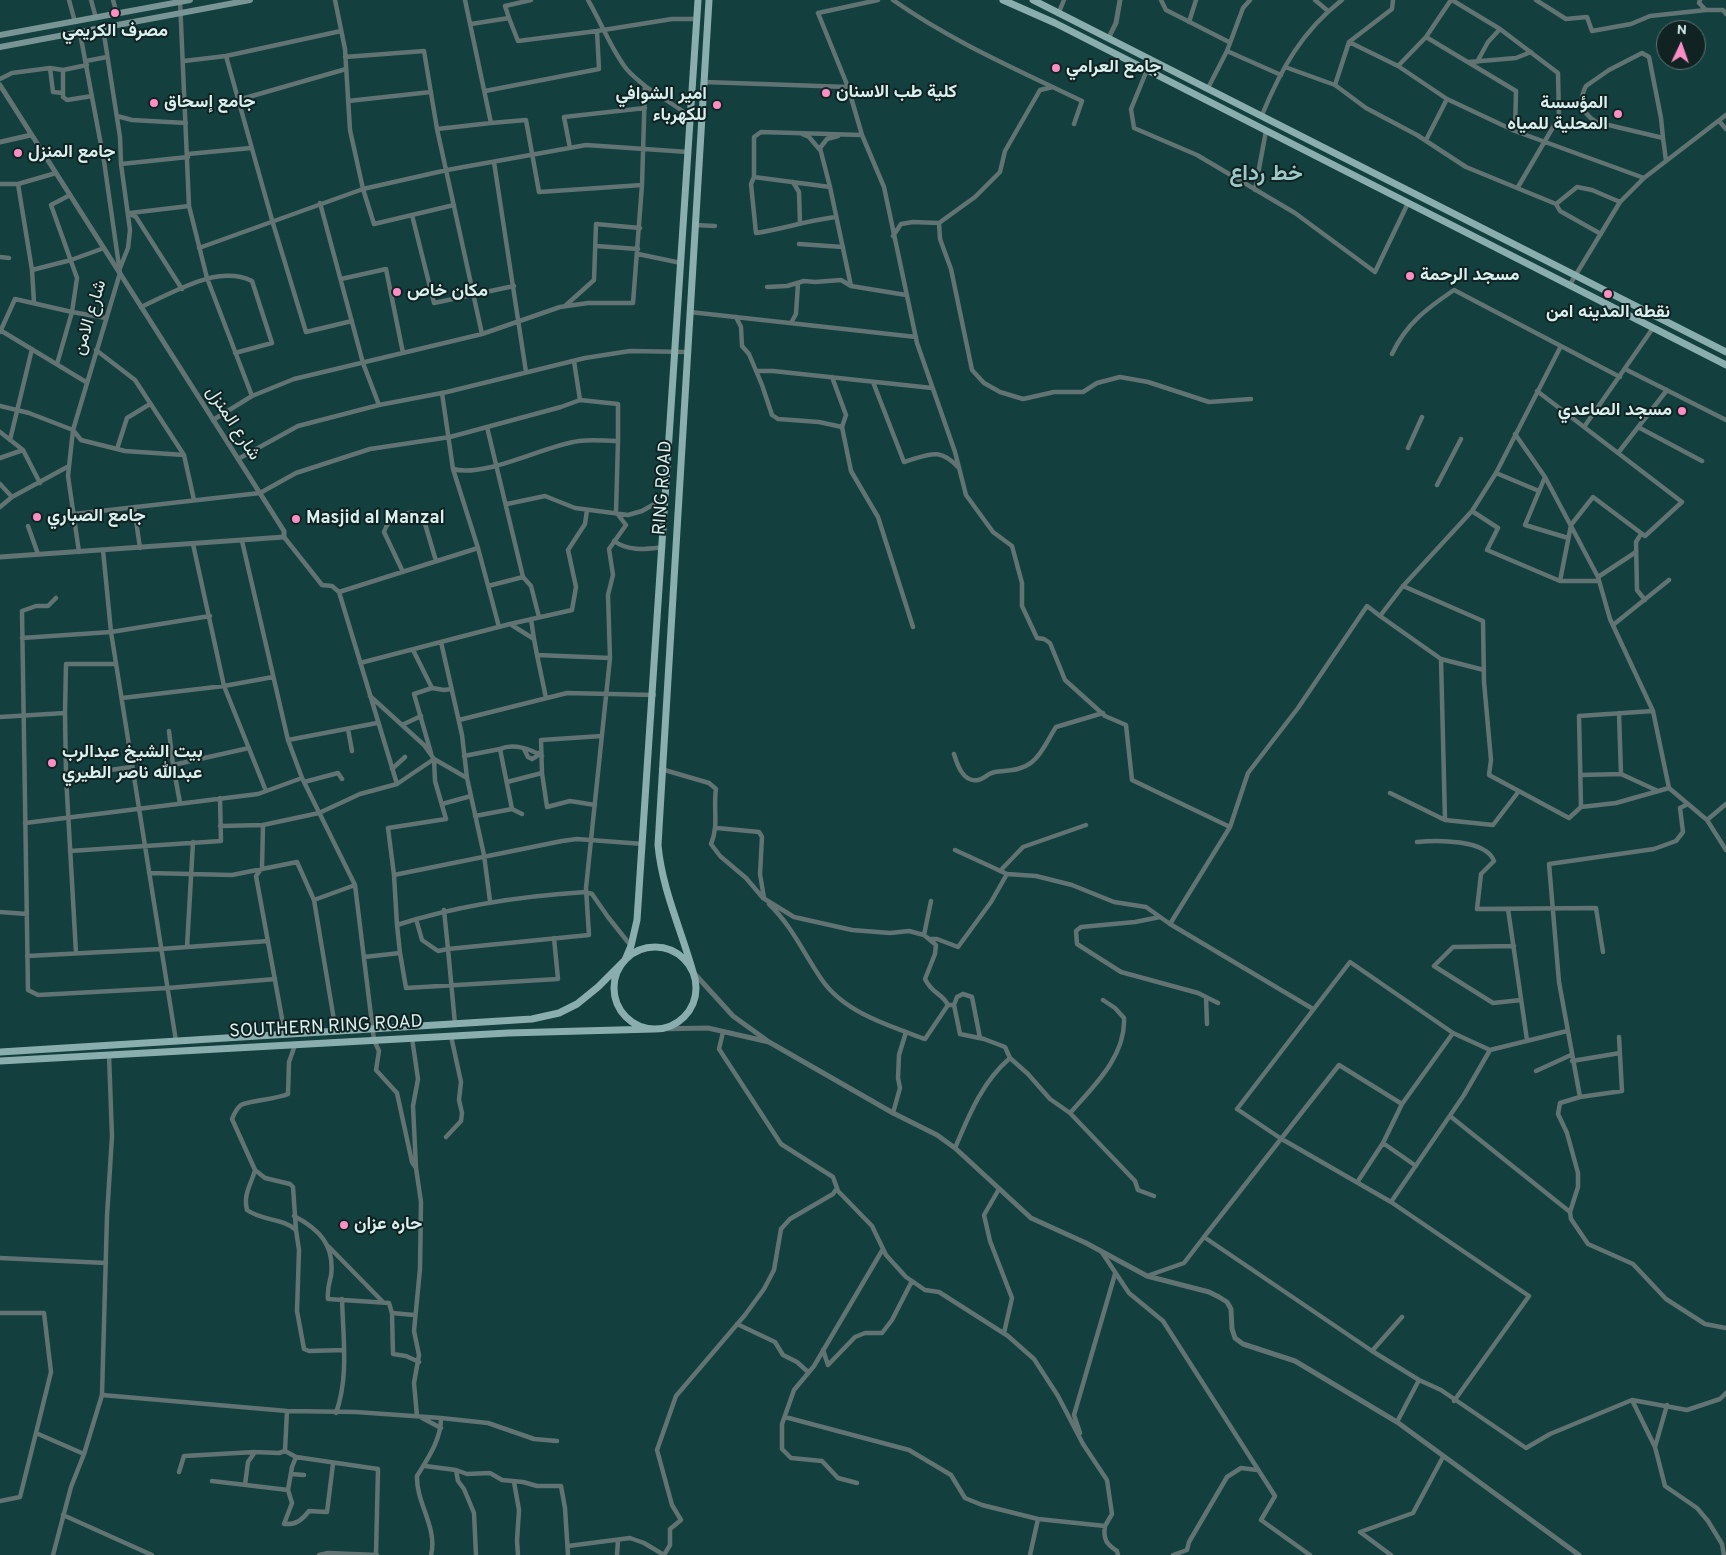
<!DOCTYPE html>
<html>
<head>
<meta charset="utf-8">
<style>
	body { margin:0 }
	#map { position:relative; width:1726px; height:1555px; overflow:hidden; background:#133f3f; font-family:Overpass,sans-serif }
	canvas { display:block }
	.north { position:absolute; left:1656px; top:20px; width:50px; height:50px; box-sizing:border-box; background:#102222; border:1px solid #607474; border-radius:50%; rotate:3deg; font-size:14px; font-weight:700; line-height:20px; text-align:center; color:#d9f0ef }
	.north::after { content:''; display:block; margin:auto; width:18px; height:22px; background:#fb8fc4; clip-path:polygon(50% 0,100% 100%,50% 72%,0 100%) }
</style>
</head>
<body>
<div id="map">
<canvas width="1726" height="1555"></canvas>
<div class="north">N</div>
</div>
<script>
const g = document.querySelector('canvas').getContext('2d');
g.lineJoin = 'round';
function strokePath(path, color, width, dash) { g.strokeStyle = color; g.lineWidth = width; g.lineCap = dash ? 'butt' : 'round'; g.setLineDash(dash || []); g.stroke(path); }
function write(font, color, halo, rows, align = 'center') {
  g.font = font + ' Overpass,Vazirmatn,sans-serif'; g.lineWidth = 4; g.setLineDash([]); g.textBaseline = 'middle'; g.strokeStyle = halo; g.fillStyle = color; for (const [text, x, y, turn = 0] of rows) {
    g.save(); g.translate(x, y); g.rotate((+turn || 0) * Math.PI / 180); g.textAlign = isNaN(turn) ? turn : align; if (halo) g.strokeText(text, 0, 0); g.fillText(text, 0, 0); g.restore();
  }
}
strokePath(new Path2D(`
	M69,0L75,22
	M91,0L96,18
	M113,0L117,14
	M180,0L189,206L207,278L252,396
	M335,0L345,49L350,130L363,189L374,224L412,215
	M588,0C601,22 610,47 625,67C630,74 638,80 645,86
	M893,0C951,41 1018,70 1082,101L1074,124
	M1161,0L1166,10L1229,42
	M1315,0L1328,11
	M1452,0L1500,29L1558,73L1559,117L1518,187
	M1536,0L1566,19L1587,17L1592,31L1631,24L1650,16L1706,10
	M1700,0L1699,3L1706,10H1723L1726,14
	M1059,12L1064,0
	M509,18L505,6L531,0
	M1189,22L1196,0
	M471,24L509,18L518,41L597,31L599,69L485,91
	M103,28L120,137L121,164L130,230L128,248L120,268
	M597,31L672,19H696
	M1426,37L1516,91L1515,131
	M1349,42L1392,9L1393,0
	M1227,51L1281,75
	M226,56L272,220L306,332L352,321
	M345,57L424,51L437,129L482,334
	M86,61L107,57
	M184,61L226,56L341,31
	M1469,62L1516,58L1531,52
	M1477,62L1488,42L1500,29
	M1398,66L1426,37L1451,0
	M1285,67L1335,85L1366,108L1417,135L1466,167L1556,204L1577,187L1592,190L1620,202
	M63,70V97L67,100L92,96
	M1147,70L1131,109L1134,128L1197,155L1295,213L1375,272L1408,203
	M0,79L12,73L50,68
	M704,82L848,87L862,135L884,187L917,343L955,452L966,495L993,532L1012,546L1022,583V606L1037,638L1044,639L1050,643L1065,680L1105,716L1126,725L1132,780L1230,827
	M1335,85L1349,42L1398,66L1447,99L1515,131L1644,178
	M848,87L818,13L878,0
	M1208,88L1227,51L1243,8L1250,0
	M63,93L53,92L50,68L63,70L87,65
	M238,100L346,69
	M348,101L431,92
	M1262,115C1281,69 1302,31 1342,0
	M117,116L132,120L186,123
	M1719,121L1726,129
	M437,129L491,123L465,0
	M802,134L809,137L820,150
	M1663,138L1661,118L1649,57L1642,53L1609,70L1586,86C1578,101 1582,113 1596,122L1663,138L1666,161
	M1426,140L1447,99
	M570,148L564,117L645,108
	M188,154L251,148
	M494,162L526,372
	M121,164L188,157
	M754,177L751,184L756,233C783,229 809,220 836,217
	M793,182L799,192L800,224
	M0,184H18
	M642,185L645,86L690,116
	M830,187L820,148L827,139L838,136
	M1255,190L1266,131
	M320,203L363,363L379,405
	M1556,204L1560,211L1601,234
	M454,205L412,215L434,303L514,286
	M128,213L136,217L182,289
	M130,213L189,206
	M939,223L940,239L951,269L972,370L984,383L1000,392L1023,399L1054,392H1083L1097,383L1120,377L1148,382L1209,402L1251,399
	M695,225L715,226
	M893,236L901,224L913,222L939,223L975,197L1000,172L1005,151L1040,90L1053,87
	M799,244L843,247
	M596,246L638,249
	M199,248L363,189L447,170L586,145L688,152
	M638,254L681,263
	M0,257L9,258
	M32,270L71,260L104,248
	M341,279L386,269L403,353
	M851,286L906,295
	M1569,286L1620,202L1644,178L1726,115
	M767,287L787,286L804,281L815,282L841,280L851,286L830,187L754,177V137L761,132L862,135
	M34,303L32,270L18,184L56,173
	M565,306L594,280L596,224L640,228
	M141,307C173,293 217,264 252,281L272,343L235,353
	M690,312L916,337
	M736,317L741,327L742,346L749,354L762,385L772,415L778,419L819,422L842,427
	M791,323L796,314L798,283
	M0,330L86,382
	M0,332L15,299L72,312L77,278L51,205L70,195
	M96,350L135,380L184,455L194,500
	M1392,354C1406,324 1426,309 1454,290L1620,377
	M57,364L72,312L106,318
	M1625,369L1726,420
	M756,371H773L932,388
	M832,377L846,415L842,427L851,471L878,517L913,627
	M873,382L904,462C929,455 939,446 959,468
	M1537,391L1682,502L1645,536L1593,497L1571,525L1560,581
	M442,393L453,469L478,548L499,627
	M580,400L618,404V441
	M0,406L29,413L73,430L81,440L125,451L184,455
	M213,420L252,396L294,379L482,334L560,307L588,303H633L642,185L539,192L526,120L491,123
	M487,427L523,577
	M1584,427L1653,328
	M1638,427L1702,461
	M0,432L23,450L40,483
	M1515,434L1545,477L1598,577L1610,619L1653,711L1669,788L1707,820L1726,850
	M10,440L32,349
	M1408,448L1422,417
	M117,449L127,418L150,404
	M1618,453L1667,390
	M0,458L23,450
	M238,459L298,426L379,405L447,392L585,358L630,351L687,352
	M453,469C485,478 543,446 579,441C592,439 606,441 618,441L616,512L626,525L609,549L613,575L608,595L610,658L586,888L589,935L448,949L455,1024
	M1496,473L1539,491
	M1545,477L1525,525L1568,538
	M0,484L12,497
	M1437,485L1461,439
	M507,504L545,496L575,508L628,515L642,511L665,498
	M0,507L12,497L69,466
	M134,507L140,548
	M1472,511L1498,528L1487,550L1560,581H1599
	M74,514L260,493L296,473L370,449L450,437L561,407L580,400L574,361
	M28,526L38,554
	M1641,534L1636,542L1637,590L1645,600
	M284,537L322,585L332,586L339,592L397,784
	M242,541L288,740L302,778L355,885L374,1040L379,1051L376,1070L397,1093L412,1162L416,1168
	M614,541C629,552 646,549 663,547
	M193,544L224,686L266,791
	M103,550L111,632L176,1041
	M79,552L68,476L73,430L120,273L104,161L80,33
	M403,572L384,532C388,517 410,507 423,517L436,561
	M1598,577L1636,552
	M488,586L523,577L531,586L539,617
	M1403,586L1483,621L1484,682L1491,760L1489,775L1569,818L1581,807L1616,803L1669,788
	M339,592L478,548
	M56,598L48,606H36L22,611L28,990L38,995L168,988L275,979
	M531,619L534,639
	M510,624L572,610L576,587L568,550L585,524L587,510
	M1613,625L1669,580
	M22,638L111,632L210,616
	M441,642L462,735L467,778L484,855L490,901
	M413,650L432,688L414,694L431,753
	M537,655L546,698
	M1441,659L1445,820
	M360,663L510,624L534,639L537,655L610,658
	M1484,670L1441,659L1380,616L1403,586L1472,511L1496,473L1561,346
	M432,688L444,690L451,689
	M370,696L424,745L434,759L467,778
	M122,698L224,686L273,677
	M65,713L66,664H116
	M1619,713L1621,774
	M0,717L65,713L66,776
	M459,720L567,693L654,695
	M402,725L421,716
	M348,729L352,751
	M169,731L173,765L249,748
	M288,740L377,723
	M500,749C513,743 531,749 542,756
	M524,749L528,757L532,759L537,756L539,753
	M954,754C957,764 963,783 978,780C984,779 988,773 995,772C1008,770 1021,771 1032,762C1043,753 1048,739 1056,727L1103,713
	M464,756L500,749L512,809L475,816
	M173,765L180,803
	M392,769L405,757
	M661,769L709,783L716,789C713,808 719,826 711,844L720,856L746,878L763,898L794,917L852,930L890,933L909,931L924,935
	M542,773L547,807L570,801L595,805
	M1581,775L1621,774L1658,791
	M304,782L338,773L342,779
	M507,782L542,773L541,740L602,736
	M1390,793L1445,820L1493,825L1519,791
	M442,804L471,796
	M1581,807L1579,716L1653,711
	M512,809L522,814
	M1707,820L1726,804
	M25,823L258,794L302,778
	M263,825L319,813L360,794L397,784L434,759L435,781L446,819L388,828L394,875
	M220,826L263,825L262,868L256,876L285,1035
	M717,828L759,832L762,837L760,874L764,898
	M1417,842C1436,840 1486,839 1494,861L1481,874L1477,909L1596,908L1603,952
	M955,850L1007,874L1036,876L1072,885L1114,902L1146,907L1170,924L1313,1009
	M70,851L221,841L220,798
	M1000,871L1023,847L1086,825
	M149,873L232,875L297,862L314,900L336,1032
	M314,900L355,885
	M931,901L924,935L936,945L935,954L925,979C933,995 941,992 948,1005
	M769,904C792,926 804,954 822,980C845,1013 890,1026 925,1039L948,1005H954L960,1034L984,1039L1005,1047L1010,1058
	M1508,909L1527,1040
	M0,912L27,914
	M1160,917L1135,922L1081,927L1076,931L1077,944L1121,972L1198,993L1218,1003
	M416,919L422,940L438,951L448,949L444,910
	M1170,924L1230,827L1248,773L1298,708L1367,606L1380,616
	M397,925L394,875L562,841L577,839L643,844
	M929,939H937L958,947L991,902L1007,874
	M1514,946L1453,947L1434,966L1493,1003L1521,1000
	M187,947L193,842
	M76,953L66,776L132,767
	M400,953L397,925C459,905 521,896 586,892L592,894L608,917L631,946
	M27,956L161,949L268,941
	M364,957L400,953L406,988L558,979L554,938
	M1206,997L1207,1024
	M954,1005L957,997L963,994L972,997L980,1038
	M723,1032L719,1049L781,1144L833,1177L838,1191L872,1226L886,1255L906,1277L925,1290L939,1292L1008,1336L1034,1359L1058,1396L1083,1444L1107,1480L1112,1514L1105,1526L1038,1519L982,1505L965,1498L951,1475L909,1450L785,1417
	M1619,1037L1622,1091L1580,1097L1560,1103L1558,1114L1567,1133L1578,1173V1187L1570,1212L1571,1219L1588,1244L1633,1264L1666,1299L1705,1324L1726,1328
	M412,1038L418,1079L413,1106L416,1168L421,1202L420,1269L414,1331L419,1355L414,1383L417,1416
	M295,1045L289,1062L288,1094C277,1099 247,1101 241,1105C236,1109 234,1114 232,1119L255,1170C251,1185 243,1194 247,1210C262,1221 283,1218 296,1230L299,1250L297,1311L304,1349L309,1351L344,1350
	M1490,1050L1464,1095L1391,1202L1280,1138L1237,1109L1350,962L1453,1033L1490,1050L1567,1031
	M1572,1061L1620,1053
	M1536,1071L1571,1055
	M1580,1097L1559,982L1549,864L1654,849L1676,841L1683,832L1680,808L1688,804
	M893,1113L900,1088L898,1078L899,1055L906,1032
	M1070,1113C1094,1086 1126,1056 1124,1018L1115,1008L1103,1000
	M1450,1116L1570,1212
	M446,1137L461,1121L462,1113L459,1100L461,1082L451,1036
	M1383,1143L1402,1104L1453,1033
	M955,1148C969,1115 982,1082 1010,1058L1028,1074L1050,1099L1070,1113L1135,1181L1138,1190L1154,1196
	M255,1170L265,1178L290,1184L293,1187L296,1230
	M1358,1181L1383,1143L1416,1166
	M999,1189L984,1215L990,1241L1012,1298L1004,1333
	M1391,1202L1529,1296L1454,1401
	M294,1216C319,1229 335,1245 331,1276C329,1284 327,1289 328,1299L389,1303L392,1313L393,1354L406,1356L419,1362
	M1204,1237L1339,1065L1402,1104
	M329,1247L382,1301
	M1101,1251L1129,1293L1163,1321L1275,1496L1261,1520L1310,1555
	M0,1258L106,1263
	M1147,1276L1184,1263L1204,1237L1372,1351L1419,1380
	M0,1313H44L51,1372L36,1433
	M392,1313L414,1315
	M737,1324L775,1342L783,1355L797,1362L808,1372
	M823,1350L828,1365L855,1337L865,1333H882L892,1320L912,1281
	M1372,1351L1402,1317
	M102,1395L287,1411L356,1412L441,1418L488,1423L534,1439L557,1441
	M1632,1400L1655,1447
	M1667,1405L1655,1447L1665,1486L1697,1508L1708,1521L1722,1544L1724,1555
	M287,1411L285,1451L296,1457L378,1469L376,1554
	M336,1413C349,1377 343,1337 342,1299
	M422,1418L441,1428
	M1397,1422L1419,1380L1441,1390L1526,1448L1550,1434L1632,1400L1687,1410L1720,1399L1726,1393
	M1080,1433L1074,1415L1115,1274
	M296,1457L292,1467L288,1490L292,1503L284,1524C296,1525 302,1520 309,1511L327,1512L333,1464
	M425,1466L456,1470L467,1474L490,1473L502,1480L523,1482L537,1486H561L565,1508L568,1555
	M456,1470L458,1481L464,1489L474,1513L476,1555
	M179,1472L184,1456L255,1452
	M291,1474L304,1475
	M212,1481L288,1490
	M514,1482L519,1510L517,1541L518,1555
	M857,1483L838,1478L822,1461L791,1458L782,1449V1424L794,1390L814,1366L883,1249
	M245,1485L248,1462L255,1452L279,1453L285,1451
	M0,1501L20,1497L36,1433L84,1454
	M63,1515L152,1555
	M1105,1526C1103,1539 1106,1544 1117,1551L1118,1555
	M568,1546L630,1538L644,1543L664,1555
	M53,1555L71,1487L84,1454L102,1395L107,1216L112,1136L109,1055
	M319,1555L328,1553L377,1555
	M431,1555C438,1528 416,1503 417,1476C428,1458 441,1440 441,1418
	M617,1555L618,1541
	M664,1555L670,1545V1529L681,1520L672,1505L657,1450L676,1396L745,1315L764,1289L774,1270L781,1229L790,1219L833,1194L837,1188
	M1030,1555L1038,1519
	M1173,1555L1187,1550L1189,1542L1227,1477L1241,1468L1257,1470
	M1391,1555L1360,1532L1413,1513L1443,1457`), '#617373', 4.5);
strokePath(new Path2D(`
	M1109,37L1116,23L1120,0
	M0,85L284,531V537L0,557
	M0,142L31,135
	M654,1029L708,1028L769,1042L733,1016L693,972
	M769,1042L893,1113L937,1135L955,1148L1031,1218L1086,1243L1147,1276L1209,1292L1219,1297L1227,1302L1231,1309L1232,1329L1235,1338L1243,1344L1295,1361L1397,1422L1579,1555`), '#617373', 5);
strokePath(new Path2D(`
	M0,35L190,0
	M0,47L250,0`), '#789494', 6);
strokePath(new Path2D(`
	M1003,0L1055,23L1726,365
	M1033,0L1726,352
	M614 988a41 41 0 1 1 82 0a41 41 0 1 1-82 0Z
	M693,972C681,929 662,889 658,845L709,0
	M0,1052L532,1019L559,1013L577,1004L598,987L625,960L631,946L637,920L698,0
	M0,1061L508,1033L654,1029`), '#89aead', 7);
for (const [x, y, r, color] of [
	[115,13,5,"#fb8fc4"],
	[1056,68,5,"#fb8fc4"],
	[826,93,5,"#fb8fc4"],
	[154,103,5,"#fb8fc4"],
	[717,105,5,"#fb8fc4"],
	[1618,114,5,"#fb8fc4"],
	[18,153,5,"#fb8fc4"],
	[1410,276,5,"#fb8fc4"],
	[397,292,5,"#fb8fc4"],
	[1608,294,5,"#fb8fc4"],
	[1682,411,5,"#fb8fc4"],
	[37,517,5,"#fb8fc4"],
	[296,519,5,"#fb8fc4"],
	[52,763,5,"#fb8fc4"],
	[344,1225,5,"#fb8fc4"]
]) { const dot = new Path2D(); dot.arc(x, y, r, 0, 2 * Math.PI); g.fillStyle = color; g.fill(dot); strokePath(dot, '#102222', 2); }
write('bold 18px', '#d9f0ef', '#102222', [
	["مصرف الكريمي",115,32,"center"],
	["جامع العرامي",1066,68],
	["كلية طب الاسنان",836,93],
	["امير الشوافي",707,95,"right"],
	["للكهرباء",707,116,"right"],
	["جامع إسحاق",164,103],
	["المؤسسة",1608,104,"right"],
	["المحلية للمياه",1608,125,"right"],
	["جامع المنزل",28,153],
	["مسجد الرحمة",1420,276],
	["مكان خاص",407,292],
	["نقطه المدينه امن",1608,313,"center"],
	["مسجد الصاعدي",1672,411,"right"],
	["جامع الصباري",47,517],
	["Masjid al Manzal",306,519],
	["بيت الشيخ عبدالرب",62,753],
	["عبدالله ناصر الطيري",62,774],
	["حاره عزان",354,1225]
], 'left');
write('18px', '#d9f0ef', '#102222', [
	["شارع الامن",91,318,-73],
	["شارع المنزل",232,424,57],
	["RING ROAD",664,488,-86],
	["SOUTHERN RING ROAD",326,1028,-3]
]);
write('bold 22px', '#9cc9c8', '#102222', [
	["خط رداع",1266,176]
]);
</script>
</body>
</html>
